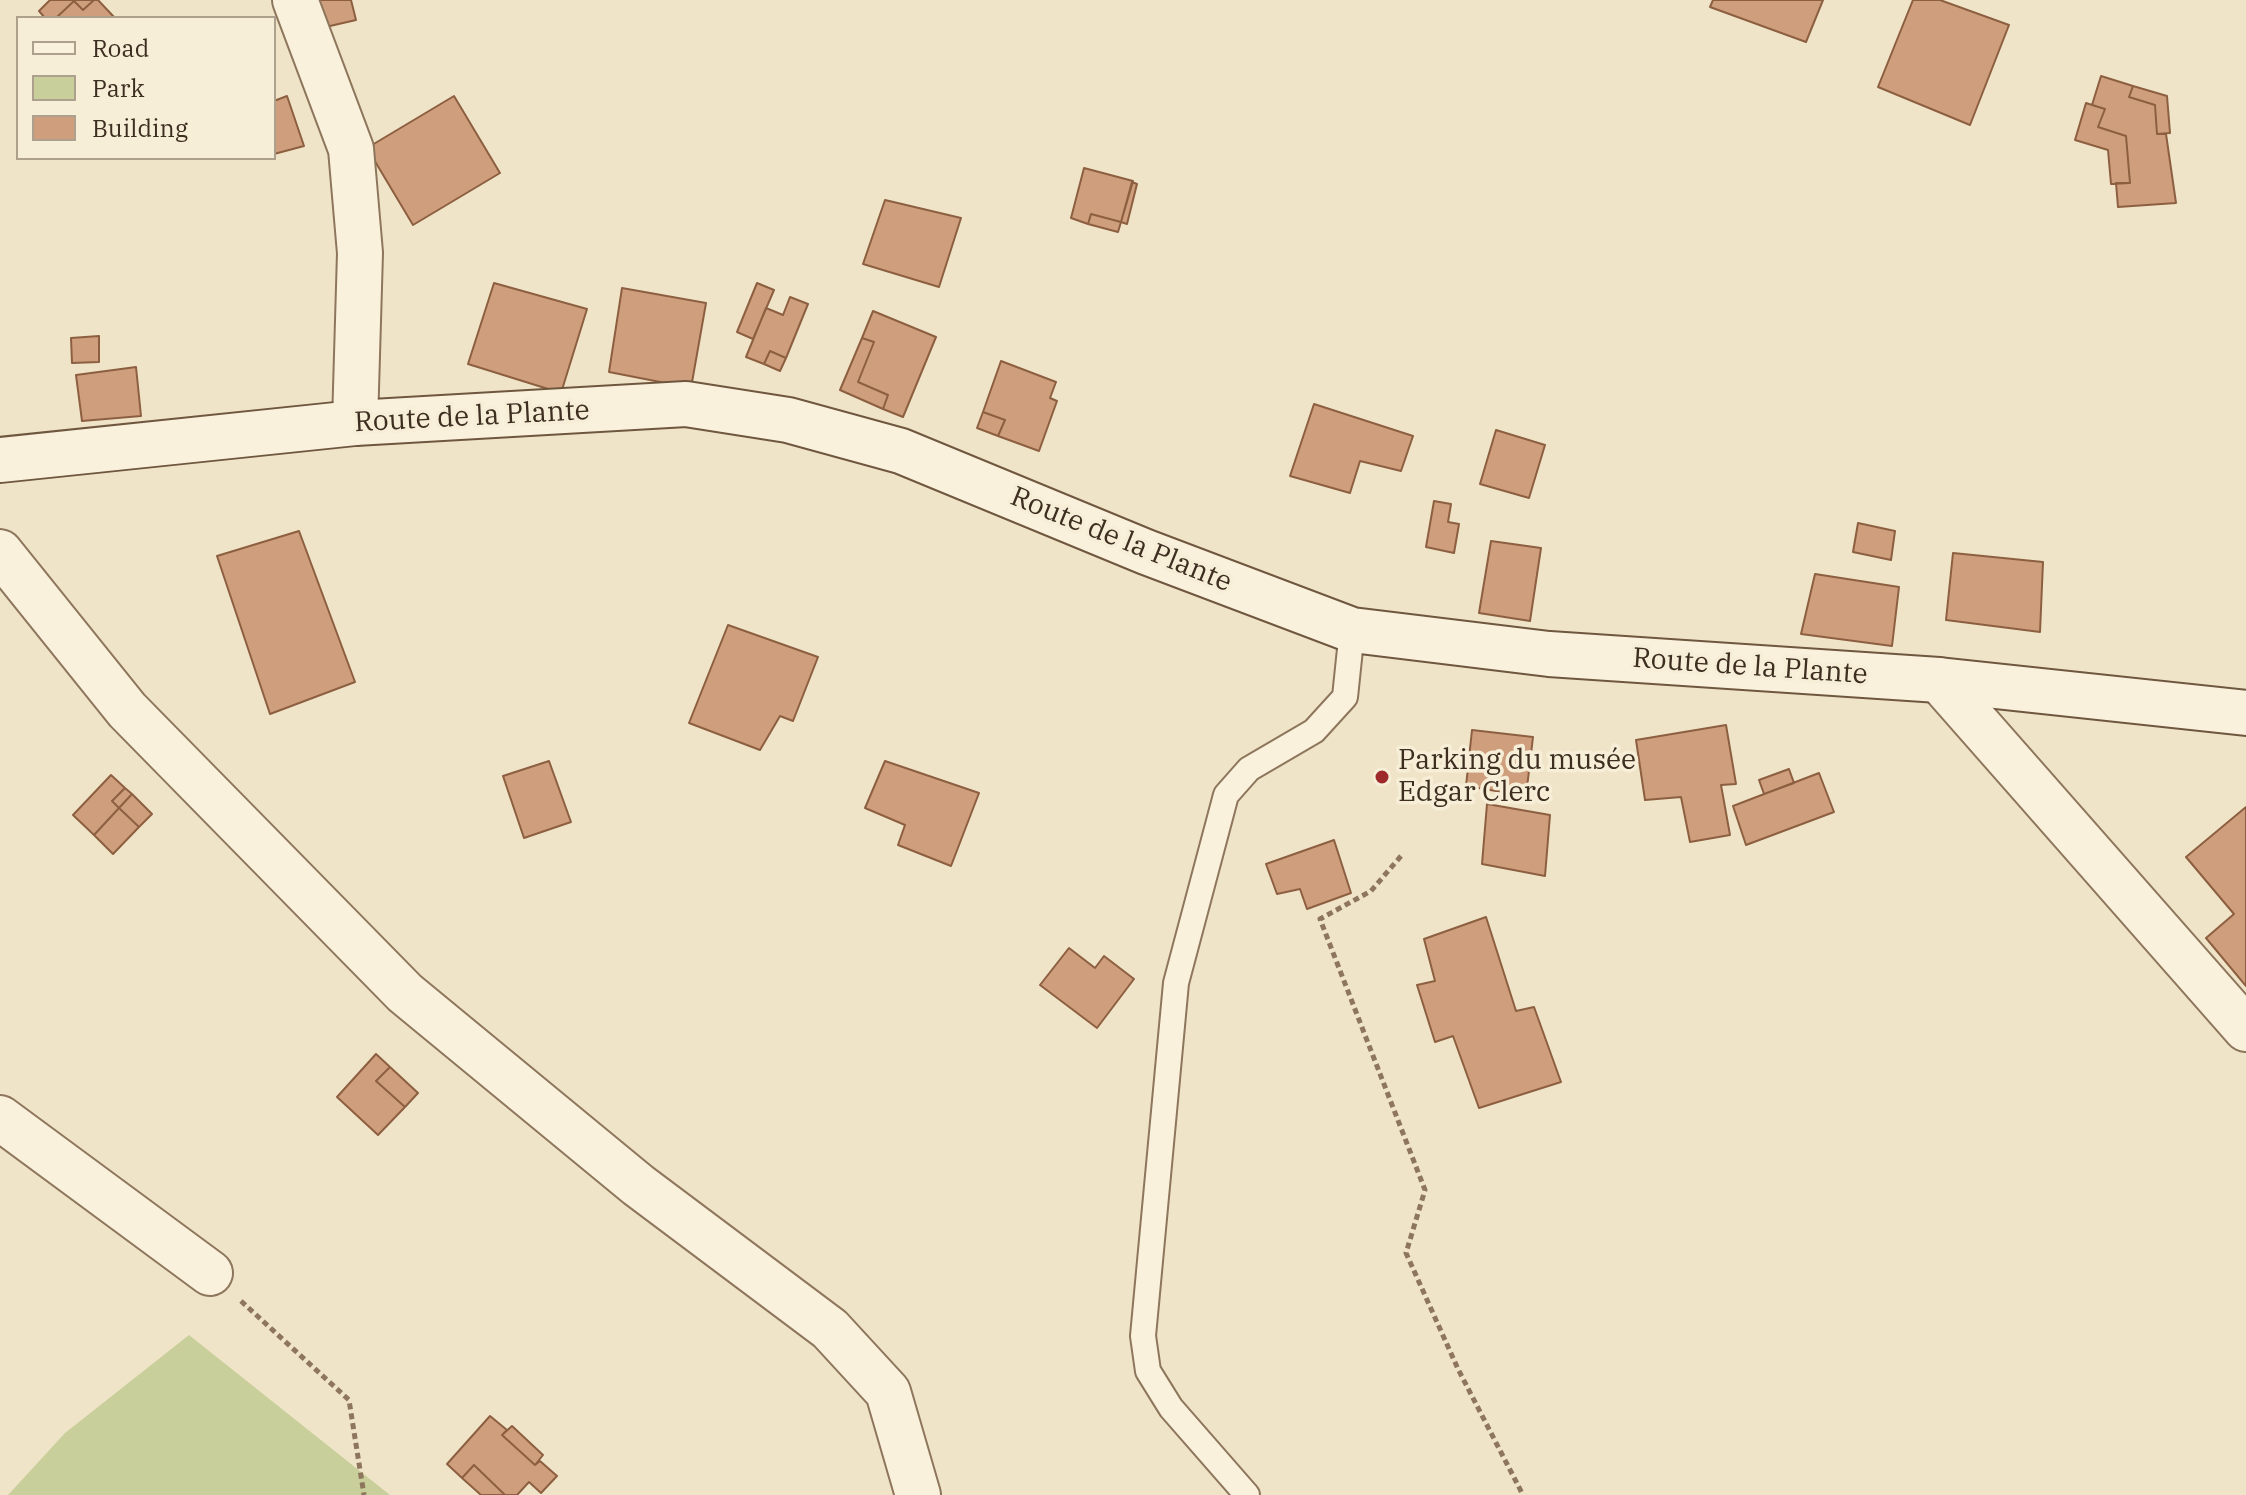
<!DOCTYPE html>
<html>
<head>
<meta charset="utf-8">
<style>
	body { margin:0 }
	#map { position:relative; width:2246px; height:1495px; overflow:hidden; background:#f0e4c8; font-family:"IBM Plex Serif",serif }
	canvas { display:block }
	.legend { position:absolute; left:16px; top:16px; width:260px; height:144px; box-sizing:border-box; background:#f7eed8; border:2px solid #ada18e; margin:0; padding:10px 14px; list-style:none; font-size:24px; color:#3d2e20 }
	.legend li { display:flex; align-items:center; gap:16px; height:40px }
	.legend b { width:40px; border:2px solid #ada18e }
</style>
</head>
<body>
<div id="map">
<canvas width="2246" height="1495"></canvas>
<ul class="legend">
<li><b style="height:10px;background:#faf1dc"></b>Road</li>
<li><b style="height:22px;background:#c9cf9b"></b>Park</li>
<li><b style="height:22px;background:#cf9f7d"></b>Building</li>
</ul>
</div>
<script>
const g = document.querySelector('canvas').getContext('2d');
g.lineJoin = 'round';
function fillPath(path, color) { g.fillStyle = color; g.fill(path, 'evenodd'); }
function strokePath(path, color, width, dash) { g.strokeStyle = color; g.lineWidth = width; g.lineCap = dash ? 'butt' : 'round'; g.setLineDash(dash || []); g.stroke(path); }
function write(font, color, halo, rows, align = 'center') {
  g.font = font + ' "IBM Plex Serif",serif'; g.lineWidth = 7; g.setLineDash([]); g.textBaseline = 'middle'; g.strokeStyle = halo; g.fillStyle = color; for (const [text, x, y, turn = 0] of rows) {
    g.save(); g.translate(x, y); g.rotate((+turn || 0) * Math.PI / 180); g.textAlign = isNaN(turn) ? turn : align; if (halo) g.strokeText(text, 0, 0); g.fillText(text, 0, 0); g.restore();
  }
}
fillPath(new Path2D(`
	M189,1335L390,1495H8L65,1433Z`), '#c9cf9b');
const building = new Path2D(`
	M50,0H94L83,10L74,1L56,18H45L39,11Z
	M94,0H98L114,17L56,18L74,1L83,10Z
	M310,0H351L356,20L317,29Z
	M1713,0H1823L1806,42L1710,7Z
	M1913,0H1940L2009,25L1970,125L1878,87Z
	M2101,76L2133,86L2129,97L2155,105L2157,134H2166L2176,203L2118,207L2116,183H2130L2126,136L2098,127L2105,109L2092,105Z
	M2133,86L2167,96L2170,133L2157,134L2155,105L2129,97Z
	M287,96L304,146L274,154V101Z
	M454,96L500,173L413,225L367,148Z
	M2086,103L2105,109L2098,127L2126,136L2130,183L2111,184L2108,150L2075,140Z
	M1084,168L1133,181L1121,222L1091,214L1088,224L1071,218Z
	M1132,182L1137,184L1127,224L1121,222Z
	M885,200L961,218L939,287L863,264Z
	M1091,214L1121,222L1118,232L1088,224Z
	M494,283L587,309L561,393L468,364Z
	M757,283L774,290L753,339L737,332Z
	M622,288L706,303L691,388L609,372Z
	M790,297L808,304L786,358L770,351L764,364L746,357L766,308L783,315Z
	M873,311L936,337L903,417L883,409L888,395L858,382L874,342L862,338Z
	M99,336V362L72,363L71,338Z
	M862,338L874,342L858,382L888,395L883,409L840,390Z
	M770,351L786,358L780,371L764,364Z
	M1001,361L1056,382L1050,398L1057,401L1039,451L998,436L1005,420L983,412Z
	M136,367L141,416L82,421L76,375Z
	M1314,404L1413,436L1401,471L1360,461L1350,493L1290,476Z
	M983,412L1005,420L998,436L977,428Z
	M1496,430L1545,445L1529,498L1480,484Z
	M1434,501L1451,504L1448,522L1459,524L1454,553L1426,547Z
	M1858,523L1895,531L1891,560L1853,552Z
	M299,531L355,682L270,714L217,556Z
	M1491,541L1541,548L1530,621L1479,613Z
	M1953,553L2043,562L2040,632L1946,620Z
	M1815,574L1899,587L1892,646L1801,634Z
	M728,625L818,657L793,721L780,716L760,750L689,723Z
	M1726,725L1736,784L1721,785L1730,835L1690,842L1681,797L1645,800L1636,740Z
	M1472,730L1533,737L1526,796L1466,786Z
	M549,761L571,822L524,838L503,776Z
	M885,761L979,793L951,866L898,845L905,825L865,808Z
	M1789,769L1794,783L1764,794L1759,780Z
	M1819,773L1834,812L1746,845L1733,806Z
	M111,775L125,788L112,801L119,808L94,835L73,815Z
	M125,788L132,794L119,808L112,801Z
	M132,794L152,814L139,827L119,808Z
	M1487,804L1550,815L1545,876L1482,864Z
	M2246,807V986L2206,938L2234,914L2186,857Z
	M119,808L139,827L113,854L94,835Z
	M1334,840L1351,893L1307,909L1300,889L1277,894L1266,864Z
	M1486,917L1516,1011L1534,1007L1561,1082L1479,1108L1453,1036L1435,1042L1417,985L1435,981L1424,939Z
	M1069,948L1095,968L1104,956L1134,979L1097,1028L1040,985Z
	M376,1054L390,1067L376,1081L405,1107L378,1135L337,1097Z
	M390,1067L418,1093L405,1107L376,1081Z
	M490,1416L507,1430L502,1435L535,1465L540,1461L557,1476L541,1493L529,1482L517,1495H505L474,1465L462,1478L447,1464Z
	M512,1426L543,1455L535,1465L502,1435Z
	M474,1465L505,1495H481L462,1478Z`);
fillPath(building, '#cf9f7d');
strokePath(building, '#8d5f41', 2);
const service = new Path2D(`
	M1247,1495L1171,1408L1148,1371L1143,1336L1176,983L1226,795L1249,769L1314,731L1345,697L1352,630`);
const minor = new Path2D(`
	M295,0L351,149L360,253L355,423
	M0,552L127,710L405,993L638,1185L830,1329L888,1392L918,1495
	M1939,680L2246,1029
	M0,1118L210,1273`);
const secondary = new Path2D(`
	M0,460L355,423L686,404L788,420L901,451L1146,552L1352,630L1549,654L1939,680L2246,713`);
strokePath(service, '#8d765c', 28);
strokePath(minor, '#8d765c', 48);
strokePath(secondary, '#6f573f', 48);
strokePath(new Path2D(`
	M1401,856L1371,891L1320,919L1425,1190L1406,1253L1458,1369L1523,1495
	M241,1301L349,1400L364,1495`), '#8d765c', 5, [6, 4]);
strokePath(service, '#faf1dc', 24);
strokePath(minor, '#faf1dc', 44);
strokePath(secondary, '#faf1dc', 44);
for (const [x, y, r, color] of [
	[1382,777,8,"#9e2a2b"]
]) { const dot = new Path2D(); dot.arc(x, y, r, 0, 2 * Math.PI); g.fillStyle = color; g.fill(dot); strokePath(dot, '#f7eed8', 3); }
write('28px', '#3d2e20', '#f7eed8', [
	["Route de la Plante",472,417,-3],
	["Route de la Plante",1121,540,22],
	["Route de la Plante",1750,667,4]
]);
write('28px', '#3d2e20', '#f7eed8', [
	["Parking du musée",1398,761],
	["Edgar Clerc",1398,793]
], 'left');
</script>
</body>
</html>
